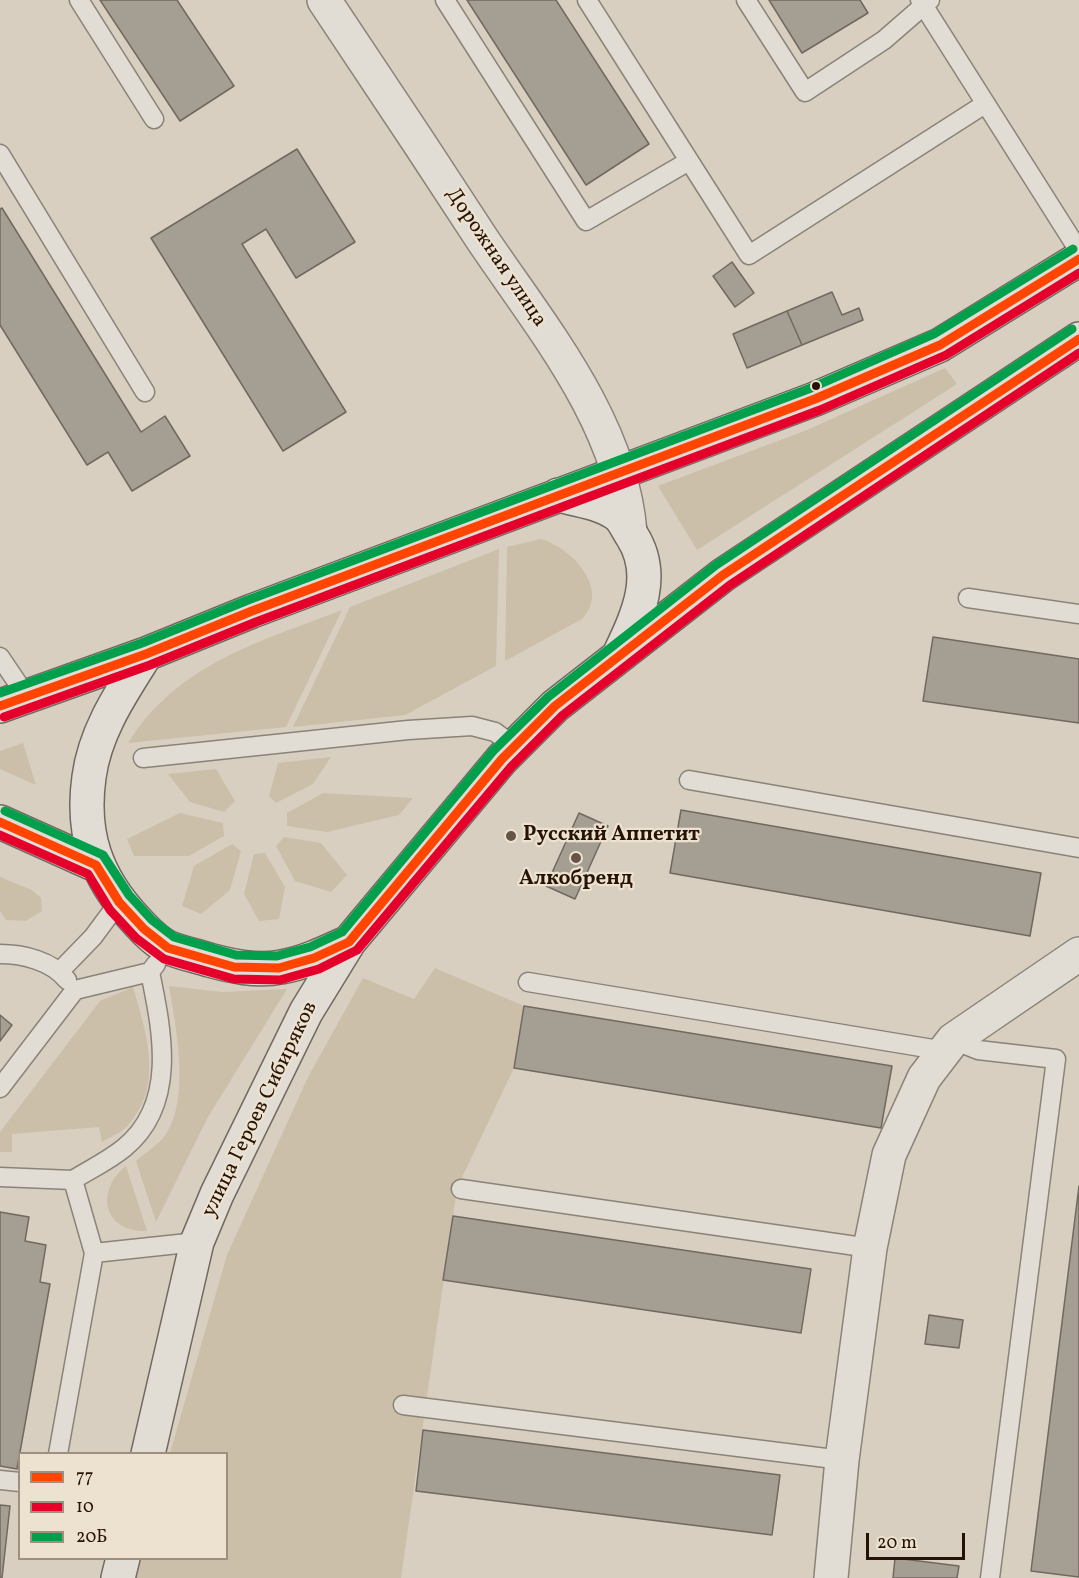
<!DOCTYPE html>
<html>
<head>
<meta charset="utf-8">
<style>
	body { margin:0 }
	#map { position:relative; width:1079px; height:1578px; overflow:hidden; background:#d8cfc0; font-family:Vollkorn,serif }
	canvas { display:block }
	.legend { position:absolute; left:18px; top:1452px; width:210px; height:108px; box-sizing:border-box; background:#ede2cf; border:2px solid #9e8f7f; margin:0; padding:8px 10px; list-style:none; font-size:18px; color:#271306 }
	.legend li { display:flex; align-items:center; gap:12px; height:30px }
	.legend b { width:30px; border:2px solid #9e8f7f }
	.scale { position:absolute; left:866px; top:1533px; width:99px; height:27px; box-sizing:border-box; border:3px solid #271306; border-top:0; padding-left:8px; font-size:18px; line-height:21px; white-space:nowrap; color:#271306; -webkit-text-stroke:4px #ede2cf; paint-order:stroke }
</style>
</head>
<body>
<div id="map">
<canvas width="1079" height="1578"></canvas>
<ul class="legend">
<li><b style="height:8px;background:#ff4500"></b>77</li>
<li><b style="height:8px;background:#e4002b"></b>10</li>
<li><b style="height:8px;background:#029f4d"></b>20Б</li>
</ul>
<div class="scale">20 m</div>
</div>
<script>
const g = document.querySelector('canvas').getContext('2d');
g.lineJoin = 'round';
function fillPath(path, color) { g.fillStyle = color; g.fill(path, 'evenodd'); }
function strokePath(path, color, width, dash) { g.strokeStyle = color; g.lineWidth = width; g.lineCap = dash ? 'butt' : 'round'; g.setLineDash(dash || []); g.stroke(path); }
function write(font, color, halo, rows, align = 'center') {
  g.font = font + ' Vollkorn,serif'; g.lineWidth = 4.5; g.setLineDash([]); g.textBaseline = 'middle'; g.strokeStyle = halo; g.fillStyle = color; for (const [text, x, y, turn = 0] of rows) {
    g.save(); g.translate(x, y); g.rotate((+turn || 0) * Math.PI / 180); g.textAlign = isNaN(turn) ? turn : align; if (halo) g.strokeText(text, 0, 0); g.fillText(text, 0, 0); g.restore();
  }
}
fillPath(new Path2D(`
	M945,368L957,384L697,550L658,486L807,430Z
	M541,539C572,548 611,589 582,619L505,661L507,547Z
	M499,549L496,666L405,715L293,727L350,607Z
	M342,610L286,727L128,743C177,664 259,642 342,610Z
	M23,743L36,785L0,769V751Z
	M331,757L313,784L276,803L269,796L278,763Z
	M216,769L235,801L224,812L190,802L168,774Z
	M323,793L413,798L399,815L327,832L287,826V813Z
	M180,813L223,823L224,836L189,856H134L127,839Z
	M284,837L321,843L347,875L331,892L295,881L276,846Z
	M232,844L241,851L230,890L201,914L182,906L194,866Z
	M265,853L285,887L279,919L259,921L244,894L254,854Z
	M0,877L32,890L41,898L42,911L26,921L6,920L0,911Z
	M435,968L524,1006L514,1068L457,1188L401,1578H133L139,1559L226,1558V1454L170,1453L227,1255L308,1077L363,978L414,999Z
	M169,986L223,992L287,989L208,1117L156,1222L136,1161C145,1153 156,1146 164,1137C191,1101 176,1027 169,986Z
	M133,987C146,1032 164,1084 129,1124C123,1132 110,1137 102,1142L99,1127L12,1134V1152H0V1132L100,1001Z
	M126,1166L147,1231C104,1233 94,1191 126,1166Z`), '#ccbfa9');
const building = new Path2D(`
	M100,0H177L234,86L180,121Z
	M467,0H556L649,144L586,185Z
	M769,0H860L868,13L802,53Z
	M297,149L355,242L296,278L266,229L242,244L346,412L283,451L151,238Z
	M2,208L141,432L165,416L190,456L132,491L108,452L87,465L0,325V209Z
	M732,262L754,293L735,307L713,276Z
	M832,292L842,315L859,308L863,320L802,345L787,311Z
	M787,311L802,345L747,368L733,334Z
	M933,637L1079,659V723L923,701Z
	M681,810L1041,873L1030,936L670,873Z
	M579,813L608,826L575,899L546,886Z
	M524,1006L892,1066L881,1128L514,1068Z
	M0,1015L12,1025L0,1041Z
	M1079,1186V1577L1031,1571Z
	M0,1212L29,1217L25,1241L46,1245L40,1282L50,1284L17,1469L0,1466Z
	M453,1216L811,1269L801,1333L443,1280Z
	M929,1315L963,1320L959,1348L925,1344Z
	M423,1430L780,1475L772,1535L416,1491Z
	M0,1505L10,1506L2,1578H0Z
	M895,1558L959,1566L957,1578H893Z`);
fillPath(building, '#a59e93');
strokePath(building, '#716960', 1.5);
const lane = new Path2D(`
	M79,0L154,119
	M445,0L586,221L689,161
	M587,0L749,255L985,104
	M746,0L805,92L884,40L930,0
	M920,0L1079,251
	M0,154L145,392
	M968,598L1079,614
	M0,657L27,697
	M143,758L408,730L472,726L495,732L514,746
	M689,780L1079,848
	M0,954C23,954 52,961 67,980
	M60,971L93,937L119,902
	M528,982L945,1051
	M953,1040L978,1050L1056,1059L990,1578
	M0,1088L75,990L150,972L156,964
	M0,1177L73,1180L94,1253L58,1454
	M73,1180C89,1170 108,1161 124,1148C178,1104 162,1031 150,972
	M461,1189L870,1248
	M94,1253L197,1242
	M403,1405L842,1460
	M0,1480L20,1482`);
const street = new Path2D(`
	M324,0C377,79 430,159 482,239C542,328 621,422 630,532
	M831,1578L842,1460L870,1248L889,1155L924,1078L953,1040L1079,954`);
const secondary = new Path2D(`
	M558,495C579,500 602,503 619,516C624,521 628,530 632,536C657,575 638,615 620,653
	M146,654C122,692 95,731 89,777C81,834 96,877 135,919C144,929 156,942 169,948C182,953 196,956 209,960C231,966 257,972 281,967C305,963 327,952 349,942
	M0,706L146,654L252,611L815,399L940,345L1079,259
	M0,822L96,865
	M148,1454L197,1242L217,1194L306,1012L349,942L502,759L555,706L723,575L1079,339
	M118,1578L123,1558`);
strokePath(lane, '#8a8378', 21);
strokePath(street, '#8a8378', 36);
strokePath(secondary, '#716960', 36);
strokePath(lane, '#e1ddd5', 18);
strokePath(street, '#e1ddd5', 33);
strokePath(secondary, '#e1ddd5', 33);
strokePath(new Path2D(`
	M0,706L146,654L252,611L815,399L940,345L1079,259
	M0,822L96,865L119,902L144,929L168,948L234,967L279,968L314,958L349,942L502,759L555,706L723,575L1079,339`), '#ff4500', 9);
strokePath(new Path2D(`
	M4,717L150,665L256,622L820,410L946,355L1079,273
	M0,835L88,874L110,910L136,938L164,959L234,979L280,980L319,969L357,950L511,767L563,715L730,585L1079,353`), '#e4002b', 9);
strokePath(new Path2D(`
	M0,693L142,643L248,600L811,388L934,334L1073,249
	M5,811L103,855L129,895L152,920L174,937L236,955L277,956L310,947L342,932L493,751L548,697L716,565L1072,329`), '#029f4d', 9);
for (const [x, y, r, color] of [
	[816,386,5,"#271306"],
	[511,836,6,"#655547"],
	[576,858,6,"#655547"]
]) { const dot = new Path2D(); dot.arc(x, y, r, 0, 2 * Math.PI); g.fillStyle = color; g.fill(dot); strokePath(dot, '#ede2cf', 2); }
write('21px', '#271306', '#ede2cf', [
	["Дорожная улица",495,258,56],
	["улица Героев Сибиряков",261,1110,-64]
]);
write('bold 21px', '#271306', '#ede2cf', [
	["Русский Аппетит",523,836],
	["Алкобренд",576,880,"center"]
], 'left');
</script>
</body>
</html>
